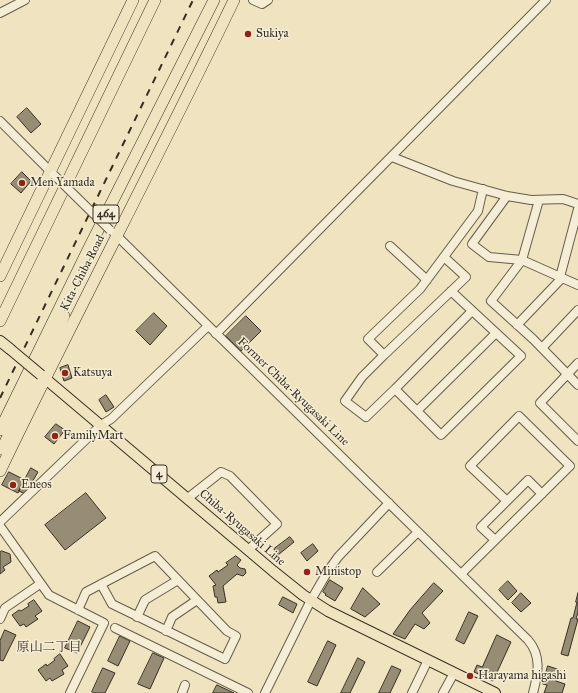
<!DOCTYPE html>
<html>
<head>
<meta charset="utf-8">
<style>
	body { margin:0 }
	canvas { display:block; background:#efe4bf }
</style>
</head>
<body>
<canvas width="578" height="693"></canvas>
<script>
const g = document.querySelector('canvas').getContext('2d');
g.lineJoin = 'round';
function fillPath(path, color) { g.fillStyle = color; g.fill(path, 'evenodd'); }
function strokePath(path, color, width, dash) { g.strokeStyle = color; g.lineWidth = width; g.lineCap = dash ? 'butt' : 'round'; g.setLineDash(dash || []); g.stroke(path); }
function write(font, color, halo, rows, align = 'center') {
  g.font = font + ' "IM FELL Great Primer","Noto Serif JP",serif'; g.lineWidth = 3; g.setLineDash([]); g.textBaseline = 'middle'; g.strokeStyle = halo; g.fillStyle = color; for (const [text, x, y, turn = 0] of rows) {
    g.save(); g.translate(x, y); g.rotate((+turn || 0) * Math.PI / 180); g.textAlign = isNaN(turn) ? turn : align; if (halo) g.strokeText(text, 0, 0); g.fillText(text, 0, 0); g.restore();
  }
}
const building = new Path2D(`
	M27,108L41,124L31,133L17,117Z
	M22,172L31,181L21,193L11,184Z
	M154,313L167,326L150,345L136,331Z
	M246,316L261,331L241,351L226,336Z
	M68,365L72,378L64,381L60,368Z
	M106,395L114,407L106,412L99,400Z
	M56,424L65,430L54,444L45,437Z
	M31,468L38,472L25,494L19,491Z
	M9,472L25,480L18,493L2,485Z
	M86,493L106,518L65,550L45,525Z
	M290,537L294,542L278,555L274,549Z
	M313,544L318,551L307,561L301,553Z
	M2,551L10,554L11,562L3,567L5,570L0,574V552Z
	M236,556L241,560L237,565L240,568L245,569L246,573L243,576L237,574L223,586L226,602L218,603L217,597H215L213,586L216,585L209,576L217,570L218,572L228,565L226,563Z
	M330,580L343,588L335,601L325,595L326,594L323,592Z
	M508,581L517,591L508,600L499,590Z
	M434,583L443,591L422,613L430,623L424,629L415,624L405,639L393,634L410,610Z
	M363,588L380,604L365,617L351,609Z
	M521,593L531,603L521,612L512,603Z
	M578,593V612L576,619H578L568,656L561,654L571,618H573L577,602H576Z
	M283,597L297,604L293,613L279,605Z
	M34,600L42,611L35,616L38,619L26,627L24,624L20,626L12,615L19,610L21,611L29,606L28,604Z
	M469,612L478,616L464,644L456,640Z
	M78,621L90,627L77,653L65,648Z
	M5,630L16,635L3,661L0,660V641Z
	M497,635L511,642L493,681L474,672L477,665L482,667Z
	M120,636L130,641L118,666L108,661Z
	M328,641L336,645L317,686L308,682Z
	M153,653L164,658L150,689L138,684Z
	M60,654L68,666L62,670L64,674L52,681L50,678L46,681L38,670L46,664L47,666L55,660L54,659Z
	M358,658L365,662L350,693H341Z
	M392,666L401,670L390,693H379Z
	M548,666L560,670L556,681L565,684L562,693H544L547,685L543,684Z
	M103,668L115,673L105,693H94L92,692Z
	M217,685L234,693H213Z`);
fillPath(building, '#978d75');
strokePath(building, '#372e24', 1);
const minor = new Path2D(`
	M253,0L262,4L268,0
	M0,13L25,0
	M0,121L53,174
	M392,157L453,181L507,196L531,200L563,199L578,204
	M507,196L472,244L489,257L522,260L578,285
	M539,200L522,260L491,301L533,339L578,385
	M114,233L528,640C542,656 538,674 533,693
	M390,246L427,280
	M444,257L466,277L384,355L368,339L420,289L478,211L483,189
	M560,277L578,209
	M451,291L521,356L441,435L395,389L472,311
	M517,325L562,278
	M216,334L546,0
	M542,348L578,310
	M384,355L362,377L345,401L366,417L395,389
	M578,363L540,403L578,441
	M417,411L496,333
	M188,498L221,472L230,476L277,524L248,550
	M0,522L101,425L111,419L208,326
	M0,526L49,595L104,623L70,693
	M495,540L481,527L507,501
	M377,572L418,532
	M461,574L570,466L519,416L470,466L507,501L528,480L542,494
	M78,610L86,592L155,556L227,631L236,636L225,659L112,604L101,584
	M137,617L145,600L178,580
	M0,619L5,608L40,584
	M115,628L248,693
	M166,631L172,617L197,600
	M182,693L185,685
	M265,693L311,600L328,571L338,557L389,503
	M412,693L428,660
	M443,693L454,673`);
const major = new Path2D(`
	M0,341L10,349
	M41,375L273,571L303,595L328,611L495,693`);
const highway = new Path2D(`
	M0,276L133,0
	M0,321L155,0
	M0,430L88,250L214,0
	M2,449L64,316
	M0,471C76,313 158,158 234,0`);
strokePath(minor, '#655c4b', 10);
strokePath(major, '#372e24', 12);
strokePath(highway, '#372e24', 12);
strokePath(minor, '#f5edd5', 8);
strokePath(major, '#efe4bf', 10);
strokePath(highway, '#efe4bf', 11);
strokePath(new Path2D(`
	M0,398L193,0`), '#372e24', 2, [7, 7]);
const minorBridge = new Path2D(`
	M54,175L110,230`);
const majorBridge = new Path2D(`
	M10,349L41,375`);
strokePath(minorBridge, '#655c4b', 10, []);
strokePath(majorBridge, '#372e24', 12, []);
strokePath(minorBridge, '#f5edd5', 8);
strokePath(majorBridge, '#efe4bf', 10);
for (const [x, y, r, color] of [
	[248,34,4,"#8f2418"],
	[22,183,4,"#8f2418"],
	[65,373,4,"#8f2418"],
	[55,436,4,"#8f2418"],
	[13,485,4,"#8f2418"],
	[307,572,4,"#8f2418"],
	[470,676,4,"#8f2418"]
]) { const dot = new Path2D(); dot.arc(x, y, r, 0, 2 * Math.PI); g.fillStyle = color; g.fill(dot); strokePath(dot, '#f5edd5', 1.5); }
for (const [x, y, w] of [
	[106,214,26],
	[159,474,16]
]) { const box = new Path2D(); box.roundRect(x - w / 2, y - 9, w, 18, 3); g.fillStyle = '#f5edd5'; g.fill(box); strokePath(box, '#372e24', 1); }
write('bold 11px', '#372e24', null, [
	["464",106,214],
	["4",159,474]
]);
write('12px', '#372e24', '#f5edd5', [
	["Sukiya",256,34],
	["Men Yamada",30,183],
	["Katsuya",73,373],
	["FamilyMart",63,436],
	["Eneos",21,485],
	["Ministop",315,572],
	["Harayama higashi",478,676]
], 'left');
write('12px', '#372e24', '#f5edd5', [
	["Kita-Chiba Road",83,273,-63],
	["Former Chiba-Ryugasaki Line",293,392,44],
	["Chiba-Ryugasaki Line",242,528,41]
]);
write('13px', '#372e24', '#f5edd5', [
	["原山二丁目",49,648]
]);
</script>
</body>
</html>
